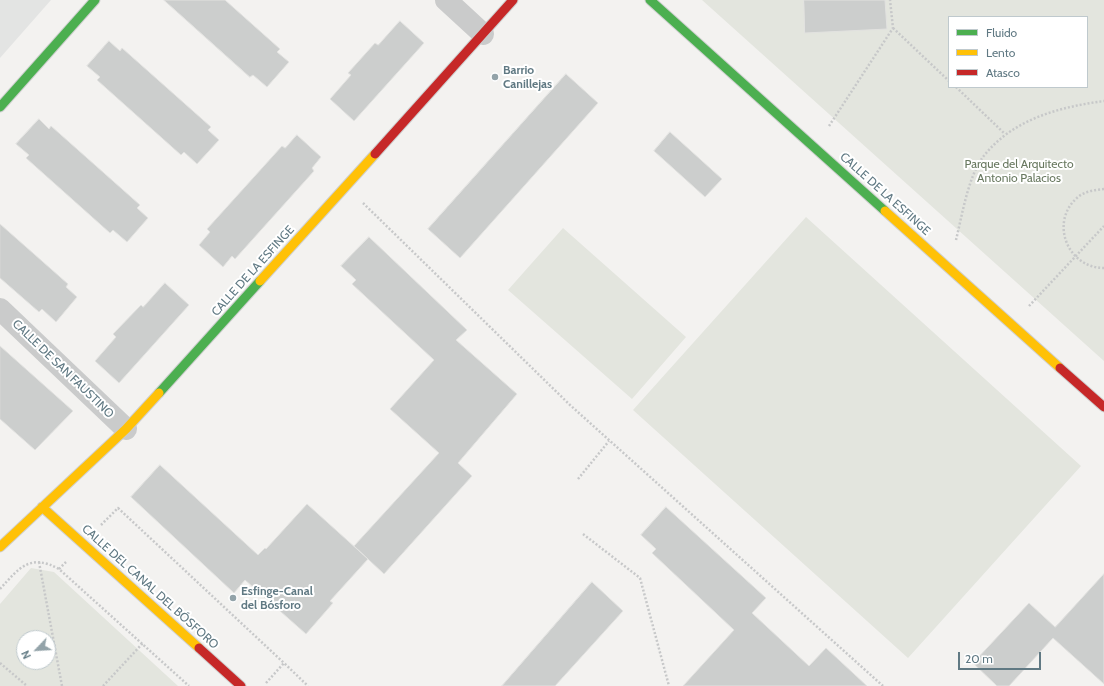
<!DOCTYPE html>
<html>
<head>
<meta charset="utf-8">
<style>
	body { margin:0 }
	#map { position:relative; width:1104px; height:686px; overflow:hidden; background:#f3f2f0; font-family:Cabin,sans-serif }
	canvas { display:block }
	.legend { position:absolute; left:948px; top:16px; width:140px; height:72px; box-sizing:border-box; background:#fff; border:1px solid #bfc9cd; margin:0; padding:5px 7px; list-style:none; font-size:12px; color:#607983 }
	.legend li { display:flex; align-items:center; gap:8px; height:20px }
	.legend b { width:20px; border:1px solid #bfc9cd }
	.north { position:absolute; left:16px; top:630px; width:40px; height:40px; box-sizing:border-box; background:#fff; border:1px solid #bfc9cd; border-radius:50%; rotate:245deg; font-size:11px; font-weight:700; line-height:16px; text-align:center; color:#607983 }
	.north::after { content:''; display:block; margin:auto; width:14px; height:18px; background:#93a3a9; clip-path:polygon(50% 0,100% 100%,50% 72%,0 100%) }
	.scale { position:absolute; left:958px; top:652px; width:83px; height:18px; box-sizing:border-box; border:2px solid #607983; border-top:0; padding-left:5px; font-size:12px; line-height:14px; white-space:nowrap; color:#607983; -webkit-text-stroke:3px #fff; paint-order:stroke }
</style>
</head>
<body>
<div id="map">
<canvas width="1104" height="686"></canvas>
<ul class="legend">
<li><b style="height:5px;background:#4caf50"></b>Fluido</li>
<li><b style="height:5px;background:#ffc107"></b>Lento</li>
<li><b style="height:5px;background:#c62828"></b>Atasco</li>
</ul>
<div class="north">N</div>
<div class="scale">20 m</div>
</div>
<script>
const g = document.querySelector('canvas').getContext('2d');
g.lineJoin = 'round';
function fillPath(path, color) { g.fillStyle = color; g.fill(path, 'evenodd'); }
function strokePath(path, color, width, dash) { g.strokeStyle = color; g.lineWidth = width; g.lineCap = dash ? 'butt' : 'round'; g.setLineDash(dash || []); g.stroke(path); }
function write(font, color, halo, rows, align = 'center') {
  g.font = font + ' Cabin,sans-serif'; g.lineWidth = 4; g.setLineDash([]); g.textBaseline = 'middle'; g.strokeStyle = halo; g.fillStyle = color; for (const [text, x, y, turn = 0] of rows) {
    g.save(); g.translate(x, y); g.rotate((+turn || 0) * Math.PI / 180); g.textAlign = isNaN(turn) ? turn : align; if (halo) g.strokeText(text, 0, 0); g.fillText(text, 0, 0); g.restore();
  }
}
fillPath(new Path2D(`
	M0,0H51L0,58Z`), '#e3e4e3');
fillPath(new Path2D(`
	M702,0H1104V361ZM949,17H1087V87H949Z
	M806,217L1081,466L908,658L633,410Z
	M563,228L686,337L632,399L508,290Z
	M31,568L54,572L178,686H0V604ZM24,638H48V662H24Z`), '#e3e5de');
const building = new Path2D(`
	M164,0H225L280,49L277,52L289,62L267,87L253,75L250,77Z
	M804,0H885L887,29L805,33Z
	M400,21L424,43L354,121L330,99L351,75L348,73L375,43L378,45Z
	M109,41L120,51L122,48L211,127L208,130L219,140L197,164L184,152L181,155L97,80L100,77L87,66Z
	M566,74L598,103L460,258L428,229Z
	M39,119L49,129L51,126L140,205L137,208L148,218L127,242L113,230L110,233L26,158L29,155L16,144Z
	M670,132L722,179L705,197L654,151Z
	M297,135L321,157L312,168L314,171L235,259L232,256L223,267L199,245L210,232L207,229L282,146L285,148Z
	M0,224L68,284L66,287L77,297L56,322L42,309L39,312L0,278Z
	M369,237L467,330L456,340L517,394L458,463L472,476L384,574L354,546L439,453L390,409L434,360L352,284L356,280L341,266Z
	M165,283L189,305L119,383L95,361L116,337L113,334L141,305L143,307Z
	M0,346L73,411L35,450L0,419Z
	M160,465L258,555L265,548L266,549L307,504L368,559L330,601L333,603L306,634L245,580L234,593L131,497Z
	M666,507L766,598L752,613L809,666L826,648L867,686H683L734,630L652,553L656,549L641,535Z
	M1104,574V684L1053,638L1009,686H997L973,663L1029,603L1055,627Z
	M592,582L623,611L555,686H502Z`);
fillPath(building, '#cccecd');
strokePath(building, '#e2e2e0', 1);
const fast = new Path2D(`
	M650,0L885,211
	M0,107L95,0
	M159,393L260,281`);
const slow = new Path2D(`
	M885,211L1060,368
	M260,281L375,154
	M42,507L199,648
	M0,547L126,429L159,393`);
const jam = new Path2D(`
	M375,154L513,0
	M1060,368L1104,407
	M199,648L241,686`);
strokePath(fast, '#cfd0d0', 11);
strokePath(slow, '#cfd0d0', 11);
strokePath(jam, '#cfd0d0', 11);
strokePath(new Path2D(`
	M893,28L949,81
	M956,87L1005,134
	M829,126L893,28L890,0
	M1104,189C1095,190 1085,191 1078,197C1049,221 1067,268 1104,268
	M363,203L570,405L883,686
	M956,240C962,216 968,177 983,157C1012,119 1060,107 1104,101
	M1029,306L1104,226
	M578,479L609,441
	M101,525L118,508L284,663
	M583,534L640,578L669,686
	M39,562L62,686
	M59,569L66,562
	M0,589C19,568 30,553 59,569L189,686
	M0,663L27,686
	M266,683L284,663L308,686
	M103,686L143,643`), '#c7c8c9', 2.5, [2, 2]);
strokePath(new Path2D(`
	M446,0L483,34
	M0,309L126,429`), '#cacbcb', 22);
strokePath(fast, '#4caf50', 9);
strokePath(slow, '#ffc107', 9);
strokePath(jam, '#c62828', 9);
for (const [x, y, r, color] of [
	[495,77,4,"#93a3a9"],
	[233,598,4,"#93a3a9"]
]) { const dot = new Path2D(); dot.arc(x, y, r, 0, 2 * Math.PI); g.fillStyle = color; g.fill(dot); strokePath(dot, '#fff', 1.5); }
write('bold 12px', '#607983', '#fff', [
	["Barrio",503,70],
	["Canillejas",503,84],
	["Esfinge-Canal",241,591],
	["del Bósforo",241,605]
], 'left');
write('12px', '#697960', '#fff', [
	["Parque del Arquitecto",1019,164],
	["Antonio Palacios",1019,178]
]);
write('12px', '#607983', '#fff', [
	["CALLE DE LA ESFINGE",885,194,42],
	["CALLE DE LA ESFINGE",253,271,-48],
	["CALLE DE SAN FAUSTINO",63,369,44],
	["CALLE DEL CANAL DEL BÓSFORO",150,587,42]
]);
</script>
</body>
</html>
